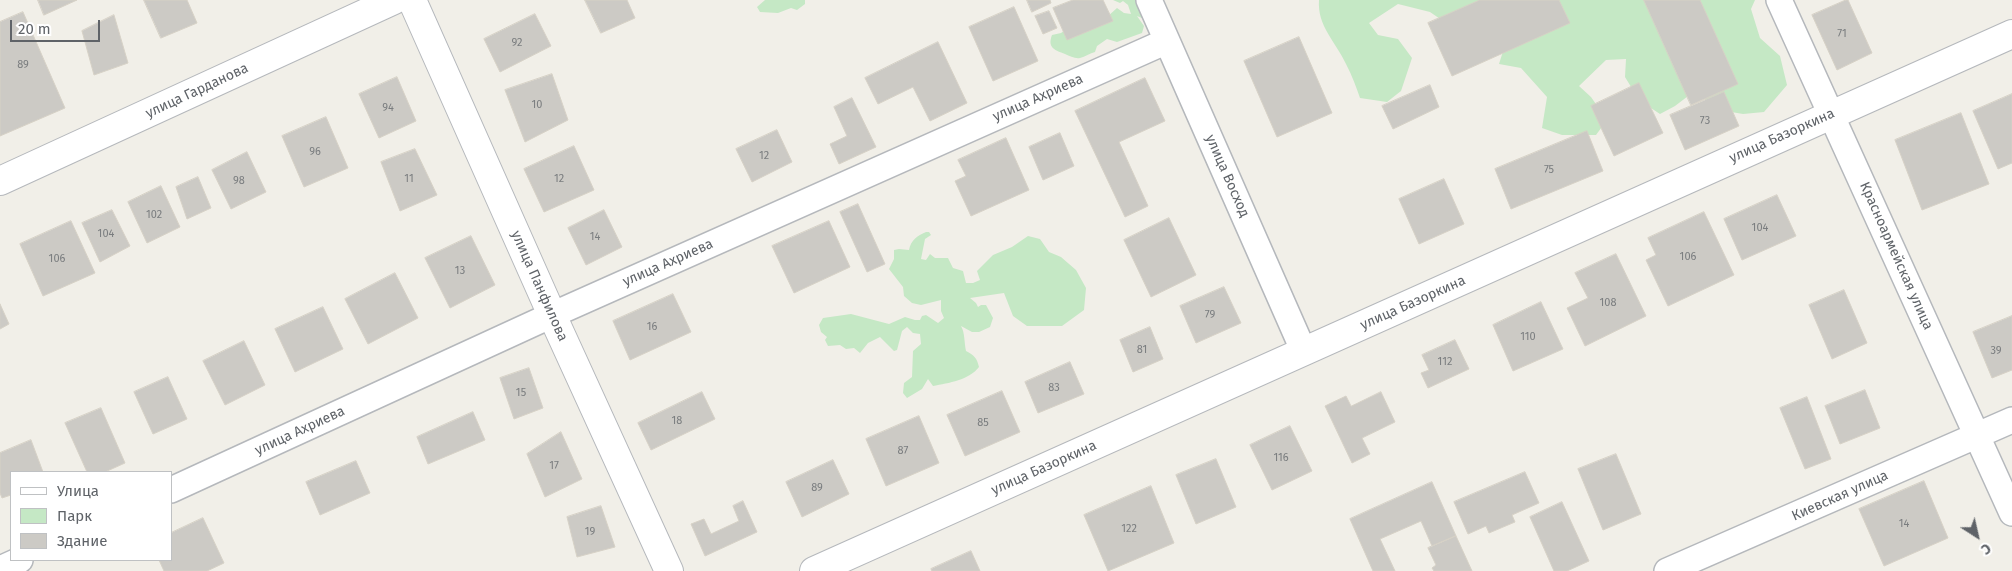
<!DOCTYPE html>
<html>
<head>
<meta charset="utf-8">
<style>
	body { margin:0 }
	#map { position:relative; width:2012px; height:571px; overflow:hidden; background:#f1efe8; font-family:"Fira Sans",sans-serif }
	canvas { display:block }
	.legend { position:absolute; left:10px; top:471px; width:162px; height:90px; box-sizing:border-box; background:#fff; border:1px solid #bfc1c3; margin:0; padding:6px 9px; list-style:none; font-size:15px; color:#5f6368 }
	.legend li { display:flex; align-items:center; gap:10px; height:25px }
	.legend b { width:25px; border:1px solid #bfc1c3 }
	.north { position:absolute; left:1952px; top:511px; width:50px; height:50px; -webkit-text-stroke:4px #fff; paint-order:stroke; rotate:145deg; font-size:14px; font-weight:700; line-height:20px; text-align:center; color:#5f6368 }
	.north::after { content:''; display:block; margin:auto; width:18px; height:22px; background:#5f6368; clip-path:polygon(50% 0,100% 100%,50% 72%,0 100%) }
	.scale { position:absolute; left:10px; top:20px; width:90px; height:22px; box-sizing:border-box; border:2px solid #5f6368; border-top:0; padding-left:6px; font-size:15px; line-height:18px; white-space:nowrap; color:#5f6368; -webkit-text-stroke:4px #fff; paint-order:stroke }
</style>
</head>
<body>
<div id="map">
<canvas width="2012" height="571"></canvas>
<ul class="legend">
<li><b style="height:6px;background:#fff"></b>Улица</li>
<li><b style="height:14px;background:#c5e8c5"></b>Парк</li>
<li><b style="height:14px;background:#cccac5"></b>Здание</li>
</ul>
<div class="north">С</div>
<div class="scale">20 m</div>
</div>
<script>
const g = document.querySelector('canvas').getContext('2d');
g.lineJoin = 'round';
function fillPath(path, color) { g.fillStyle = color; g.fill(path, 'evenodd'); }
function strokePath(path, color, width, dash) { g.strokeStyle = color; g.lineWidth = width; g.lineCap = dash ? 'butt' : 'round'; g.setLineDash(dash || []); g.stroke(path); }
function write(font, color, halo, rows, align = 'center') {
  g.font = font + ' "Fira Sans",sans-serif'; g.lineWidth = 4; g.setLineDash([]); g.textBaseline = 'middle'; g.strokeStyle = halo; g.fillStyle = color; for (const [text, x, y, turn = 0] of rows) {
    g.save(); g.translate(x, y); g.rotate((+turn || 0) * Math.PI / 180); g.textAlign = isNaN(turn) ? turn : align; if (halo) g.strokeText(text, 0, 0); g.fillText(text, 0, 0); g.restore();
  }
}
fillPath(new Path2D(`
	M765,0H805V4L797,10L791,8L778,13L760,12L757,7Z
	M1113,0H1144L1147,20L1137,16L1144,26L1142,33L1117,42L1107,39L1097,46L1095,52C1090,53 1085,57 1080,58C1075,59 1070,56 1065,54C1055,50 1047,48 1052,35L1061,33L1065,30L1107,17L1117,8L1124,13L1131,14L1128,5L1123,1L1120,3Z
	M1319,0H1755L1751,9L1760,38L1780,56L1787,85L1764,112L1743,114L1714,109L1696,90L1675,106L1660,114L1639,100L1625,77L1626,59L1606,60L1579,86L1591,97L1607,120L1596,135H1562L1542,128L1547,97L1521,68L1499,64L1505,45L1446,23L1430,12L1398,4L1369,23L1378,35L1398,39L1412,58L1401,91L1387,102L1360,98C1356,87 1352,75 1346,64C1336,42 1317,26 1319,0Z
	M926,232H929L931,235L925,239L921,259L926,260L930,254L935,258H948L953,268L963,271L966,283H973L980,280L977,271L993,255L1012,247L1028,236L1040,239L1049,252L1061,257L1076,270L1086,288L1084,310L1062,326H1027L1013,316L1004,293L970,298L976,303L978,307L981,305H986L993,318L990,327L979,332H972L961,326C965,333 964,342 966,351C974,355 977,358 979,367C969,380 949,383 933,386L928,379L922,389L907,398L903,393L904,383L912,377L913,351L921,344L920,334L913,333L907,327L902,331L897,350L894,351L880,337L868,343L860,353L854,348L846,349L840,345L828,346L825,340L827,337L821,332L819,325L823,318L851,314L889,324L905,317L915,320H920L922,316L926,315L938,323L944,318L941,311V300L921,305L912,303L904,296L903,287L889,269L894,259V250L899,249L909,250C911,240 917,236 926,232Z`), '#c5e8c5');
const building = new Path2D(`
	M38,0H77L44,15Z
	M144,0H187L197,23L161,38Z
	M585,0H627L635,18L601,33Z
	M1027,0H1050L1051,3L1032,12Z
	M1073,0H1103L1113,21L1067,40L1053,8Z
	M1480,0H1559L1570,23L1452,76L1428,23Z
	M1644,0H1700L1738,84L1691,105Z
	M1846,0H1848L1872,53L1837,70L1812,15Z
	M1014,7L1038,61L993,81L969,27Z
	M1049,11L1057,28L1043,34L1035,16Z
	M23,12L65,108L0,136V22Z
	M535,14L551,46L500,72L484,39Z
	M114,15L128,63L94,75L82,31Z
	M1299,37L1332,113L1277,137L1244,61Z
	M938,42L967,103L930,121L913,87L878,104L865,78Z
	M552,74L568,120L525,142L505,90Z
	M397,77L416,121L379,138L359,94Z
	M1145,78L1165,121L1119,142L1148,206L1125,217L1075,111Z
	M1639,83L1663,133L1614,156L1591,106Z
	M1430,85L1439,107L1393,129L1382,106Z
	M1724,92L1739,126L1685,150L1670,115Z
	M2012,94V163L1998,169L1973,111Z
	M852,98L876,147L839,164L830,144L847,136L834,107Z
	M1961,113L1989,184L1922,210L1895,140Z
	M326,117L348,168L304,187L282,136Z
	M777,130L792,162L752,182L736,149Z
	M1587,131L1603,171L1511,209L1495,169Z
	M1060,133L1074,166L1043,180L1029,147Z
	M1006,138L1029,190L971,216L955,181L966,176L958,160Z
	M574,146L594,190L544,212L524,169Z
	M415,149L437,195L400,211L381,162Z
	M247,152L266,192L231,209L212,170Z
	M198,177L211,208L187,219L176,187Z
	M1444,179L1464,224L1419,244L1399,199Z
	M161,186L180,227L147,243L128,202Z
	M1777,195L1796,236L1742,260L1724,219Z
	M858,204L885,264L867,272L840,212Z
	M112,210L130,246L100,262L82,223Z
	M604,210L622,247L586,265L568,228Z
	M1704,212L1734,275L1668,306L1646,260L1656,255L1648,238Z
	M1169,218L1196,275L1151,297L1124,240Z
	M71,221L95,273L43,296L20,244Z
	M829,221L850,267L794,293L772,246Z
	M471,236L495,285L450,308L425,258Z
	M1616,254L1646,316L1585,346L1567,308L1588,298L1575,273Z
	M395,273L418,318L368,344L345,299Z
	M1224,287L1241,323L1196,343L1180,306Z
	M1844,290L1867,343L1832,359L1809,305Z
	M673,294L691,332L630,360L613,321Z
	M1541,302L1563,349L1513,371L1493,325Z
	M0,304L9,324L0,329Z
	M323,307L343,349L295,372L275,329Z
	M2012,316V370L1992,378L1973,332Z
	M1150,327L1163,359L1133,372L1120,340Z
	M1455,340L1469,369L1428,388L1421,373L1429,370L1422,355Z
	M244,341L265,385L225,405L203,361Z
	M1070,362L1084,394L1038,413L1025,382Z
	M529,368L543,408L514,419L500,378Z
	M168,377L187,419L153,434L134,392Z
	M1865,390L1880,428L1840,444L1825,406Z
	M1002,391L1020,432L965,456L947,415Z
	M702,392L715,419L651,450L638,423Z
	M1381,392L1395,422L1362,438L1370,454L1352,463L1325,406L1346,396L1351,406Z
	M1807,397L1831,459L1805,469L1780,408Z
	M101,408L125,463L105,472H87L65,423Z
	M473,412L485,440L428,464L417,437Z
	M919,416L939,463L886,486L866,439Z
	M1290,426L1312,471L1272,490L1250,445Z
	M561,432L582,479L545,497L527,454Z
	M31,440L43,472H11V495L2,498L0,493V453Z
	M1616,454L1641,514L1603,530L1578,469Z
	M1216,459L1236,507L1196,524L1176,475Z
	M833,460L849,494L802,517L786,482Z
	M356,461L370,493L320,515L306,482Z
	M1525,472L1539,503L1512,515L1515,522L1489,533L1486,526L1468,534L1454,502Z
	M1924,481L1948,538L1884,566L1859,509Z
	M1432,482L1456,536L1432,546L1421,521L1380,539L1395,571H1373L1350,519Z
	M1151,486L1174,543L1108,571L1084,515Z
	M743,501L757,532L705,556L691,524L704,519L711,534L739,521L733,506Z
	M1562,502L1589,561L1567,571H1554L1530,517Z
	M601,506L615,547L577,557L567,517Z
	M203,518L224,563L207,571H164L159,560H171V533Z
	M1456,536L1472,571H1434L1432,568L1436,565L1428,548Z
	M971,551L980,571H932L931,569Z`);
fillPath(building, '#cccac5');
strokePath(building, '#d6d1c6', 1);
const minor = new Path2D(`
	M1149,0L1304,352
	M1779,0L2012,513
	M171,490L552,315L1167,41
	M0,569L20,560
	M1667,571L2012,420`);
const tertiary = new Path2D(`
	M412,0L552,315L669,571
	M0,181L394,0
	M814,571L2012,34`);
strokePath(minor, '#b5b8bc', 28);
strokePath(tertiary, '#b5b8bc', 30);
strokePath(minor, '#fff', 25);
strokePath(tertiary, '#fff', 28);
write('11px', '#7a7d7f', null, [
	["71",1842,34],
	["92",517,43],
	["89",23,65],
	["10",537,105],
	["94",388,108],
	["73",1705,121],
	["96",315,152],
	["12",764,156],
	["75",1549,170],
	["11",409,179],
	["12",559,179],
	["98",239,181],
	["102",154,215],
	["104",1760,228],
	["104",106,234],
	["14",595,237],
	["106",1688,257],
	["106",57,259],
	["13",460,271],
	["108",1608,303],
	["79",1210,315],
	["16",652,327],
	["110",1528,337],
	["81",1142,350],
	["39",1996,351],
	["112",1445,362],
	["83",1054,388],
	["15",521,393],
	["18",677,421],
	["85",983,423],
	["87",903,451],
	["116",1281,458],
	["17",554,466],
	["89",817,488],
	["14",1904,524],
	["122",1129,529],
	["19",590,532]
]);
write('14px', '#5f6368', '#fff', [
	["улица Гарданова",197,91,-25],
	["улица Ахриева",1038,98,-24],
	["улица Базоркина",1782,136,-24],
	["улица Восход",1227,176,66],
	["Красноармейская улица",1896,256,66],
	["улица Ахриева",668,263,-24],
	["улица Панфилова",539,286,66],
	["улица Базоркина",1413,303,-24],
	["улица Ахриева",300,431,-25],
	["улица Базоркина",1044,468,-24],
	["Киевская улица",1840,496,-24]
]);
</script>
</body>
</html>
